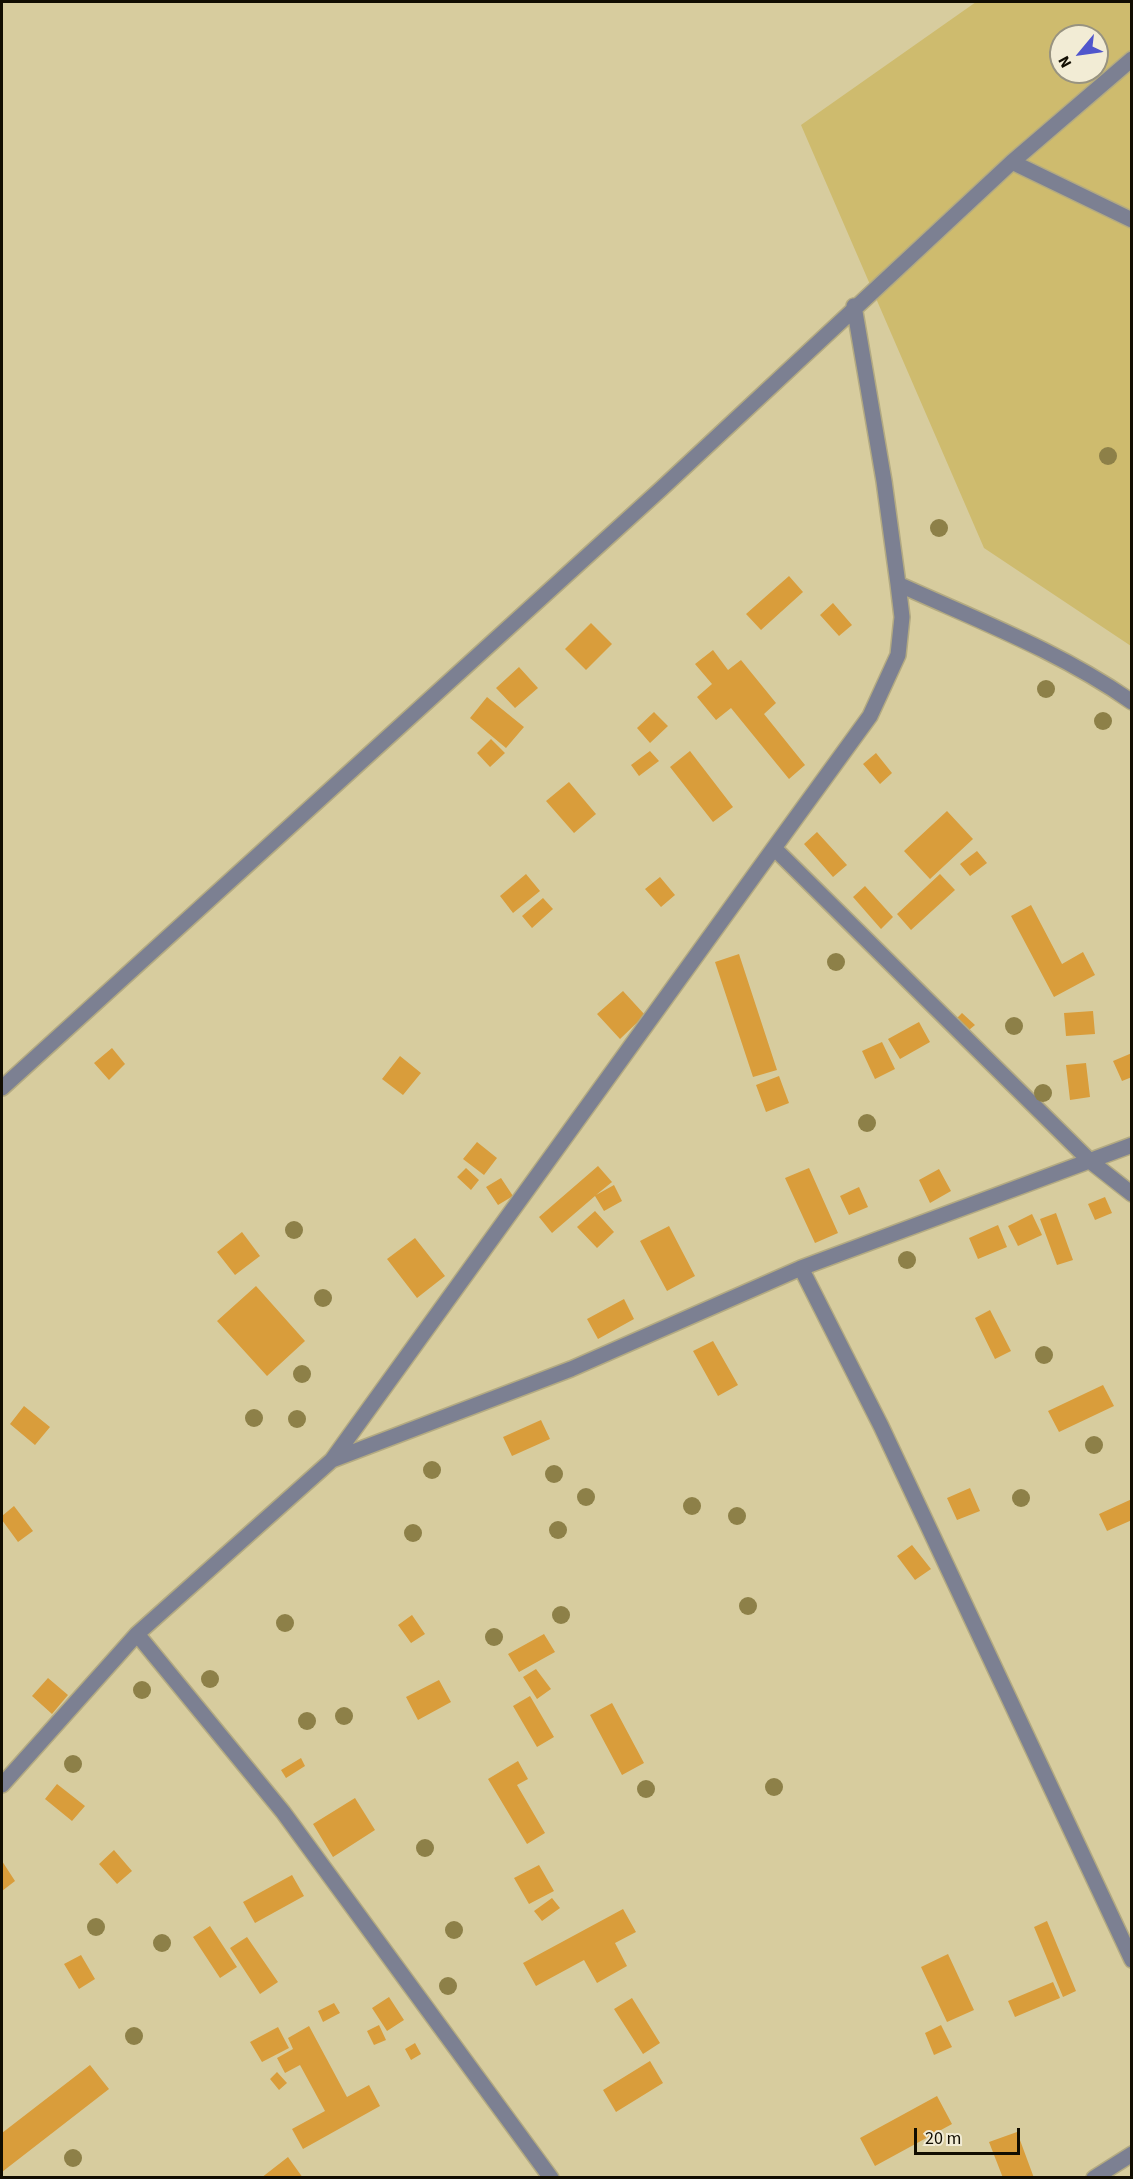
<!DOCTYPE html>
<html>
<head>
<meta charset="utf-8">
<style>
	body { margin:0 }
	#map { position:relative; width:1133px; height:2179px; overflow:hidden; background:#d7cc9e; font-family:"Source Sans 3",sans-serif }
	canvas { display:block }
	.frame { position:absolute; inset:0; border:3px solid #110d01; pointer-events:none }
	.north { position:absolute; left:1049px; top:24px; width:60px; height:60px; box-sizing:border-box; background:#f2ecd5; border:2px solid #989380; border-radius:50%; rotate:241deg; font-size:16px; font-weight:700; line-height:24px; text-align:center; color:#110d01 }
	.north::after { content:''; display:block; margin:auto; width:21px; height:27px; background:#5056cc; clip-path:polygon(50% 0,100% 100%,50% 72%,0 100%) }
	.scale { position:absolute; left:914px; top:2128px; width:106px; height:27px; box-sizing:border-box; border:3px solid #110d01; border-top:0; padding-left:8px; font-size:18px; line-height:21px; white-space:nowrap; color:#110d01; -webkit-text-stroke:4px #f2ecd5; paint-order:stroke }
</style>
</head>
<body>
<div id="map">
<canvas width="1133" height="2179"></canvas>
<div class="frame"></div>
<div class="north">N</div>
<div class="scale">20 m</div>
</div>
<script>
const g = document.querySelector('canvas').getContext('2d');
g.lineJoin = 'round';
function fillPath(path, color) { g.fillStyle = color; g.fill(path, 'evenodd'); }
function strokePath(path, color, width, dash) { g.strokeStyle = color; g.lineWidth = width; g.lineCap = dash ? 'butt' : 'round'; g.setLineDash(dash || []); g.stroke(path); }
fillPath(new Path2D(`
	M976,2H1131V646L984,548L801,125ZM1061,36H1097V72H1061Z`), '#cebb6e');
fillPath(new Path2D(`
	M789,576L803,592L761,630L746,614Z
	M833,603L852,625L839,636L820,615Z
	M591,623L612,644L586,670L565,649Z
	M713,650L728,670L741,660L776,703L764,714L805,765L789,779L731,708L716,720L697,697L712,684L695,664Z
	M519,667L538,688L515,708L496,688Z
	M487,697L524,727L506,748L470,718Z
	M654,712L668,726L650,743L637,728Z
	M491,739L505,753L490,767L477,753Z
	M650,751L659,761L639,776L631,765Z
	M690,751L733,807L713,822L670,767Z
	M876,753L892,773L880,784L863,764Z
	M569,782L596,814L574,833L546,801Z
	M947,811L973,839L930,879L904,851Z
	M817,832L847,865L833,877L804,844Z
	M977,851L987,863L970,876L960,864Z
	M526,874L540,891L513,913L500,896Z
	M940,874L955,890L911,930L897,914Z
	M660,877L675,895L661,907L645,889Z
	M865,886L893,917L881,929L853,897Z
	M543,898L553,909L532,928L522,916Z
	M1031,905L1062,964L1083,952L1095,975L1054,997L1011,916Z
	M739,954L777,1070L753,1077L715,962Z
	M623,991L645,1015L620,1039L597,1014Z
	M1093,1011L1095,1034L1066,1036L1064,1013Z
	M962,1013L975,1025L969,1030L956,1019Z
	M919,1022L930,1042L900,1059L888,1039Z
	M882,1042L895,1069L875,1079L862,1051Z
	M112,1048L125,1064L109,1080L94,1063Z
	M1132,1053V1077L1122,1081L1113,1061Z
	M400,1056L421,1073L403,1095L382,1079Z
	M1086,1063L1090,1097L1070,1100L1066,1065Z
	M779,1076L789,1103L766,1112L756,1085Z
	M477,1142L497,1158L484,1175L463,1159Z
	M598,1166L612,1182L596,1195L614,1185L622,1201L604,1211L595,1196L552,1233L539,1217Z
	M466,1168L479,1180L471,1190L457,1177Z
	M809,1168L838,1233L815,1243L785,1178Z
	M939,1169L951,1191L930,1203L919,1180Z
	M501,1178L513,1196L498,1205L486,1187Z
	M859,1187L868,1207L849,1215L840,1196Z
	M1105,1197L1112,1213L1095,1220L1088,1204Z
	M595,1211L614,1232L597,1248L577,1227Z
	M1056,1213L1073,1260L1057,1265L1040,1219Z
	M1032,1214L1042,1235L1018,1246L1008,1226Z
	M998,1225L1007,1247L978,1259L969,1238Z
	M669,1226L695,1276L667,1291L640,1241Z
	M242,1232L260,1256L235,1275L217,1252Z
	M415,1238L445,1276L417,1298L387,1259Z
	M256,1286L305,1341L267,1376L217,1321Z
	M624,1299L634,1319L598,1339L587,1319Z
	M990,1310L1011,1351L995,1359L975,1318Z
	M713,1341L738,1385L718,1396L693,1351Z
	M1103,1385L1114,1406L1059,1432L1048,1411Z
	M24,1406L50,1427L35,1445L10,1424Z
	M541,1420L550,1439L512,1456L503,1437Z
	M970,1488L980,1511L957,1520L947,1498Z
	M1132,1499V1520L1107,1531L1099,1514Z
	M14,1506L33,1531L18,1542L2,1520V1516Z
	M912,1545L931,1569L915,1580L897,1556Z
	M412,1615L425,1634L411,1643L398,1625Z
	M544,1634L555,1652L519,1672L508,1654Z
	M536,1669L551,1689L537,1699L523,1677Z
	M48,1678L68,1695L52,1714L32,1696Z
	M439,1680L451,1702L418,1720L406,1697Z
	M530,1696L554,1737L537,1747L513,1706Z
	M612,1703L644,1763L622,1775L590,1715Z
	M301,1758L305,1766L286,1778L281,1770Z
	M518,1761L528,1779L517,1785L545,1833L527,1844L488,1779Z
	M57,1784L85,1806L72,1821L45,1799Z
	M355,1798L375,1830L333,1857L313,1824Z
	M114,1850L132,1871L117,1884L99,1864Z
	M2,1861L15,1881L2,1891Z
	M539,1865L554,1891L529,1904L514,1878Z
	M292,1875L304,1896L255,1923L243,1902Z
	M552,1898L560,1908L542,1921L534,1911Z
	M623,1909L636,1932L615,1943L627,1966L597,1983L584,1960L536,1986L523,1963Z
	M1047,1921L1076,1991L1063,1997L1034,1927Z
	M210,1926L237,1967L220,1978L193,1937Z
	M247,1937L278,1982L260,1994L230,1948Z
	M948,1954L974,2010L947,2022L921,1967Z
	M81,1955L95,1979L79,1989L64,1964Z
	M1053,1982L1060,1998L1015,2017L1008,2001Z
	M389,1997L404,2020L387,2031L372,2008Z
	M632,1998L660,2043L643,2054L614,2009Z
	M334,2003L340,2013L323,2022L318,2011Z
	M379,2025L386,2040L374,2045L367,2031Z
	M941,2025L952,2047L934,2055L925,2033Z
	M309,2026L347,2097L369,2085L380,2106L303,2149L292,2129L325,2111L300,2065L285,2073L277,2058L293,2049L288,2038Z
	M278,2027L289,2048L262,2062L250,2042Z
	M415,2043L421,2054L411,2060L405,2049Z
	M650,2061L663,2083L616,2112L603,2090Z
	M90,2065L109,2089L2,2172V2133Z
	M277,2072L287,2083L279,2090L270,2079Z
	M937,2096L952,2124L875,2166L860,2138Z
	M1017,2132L1034,2178H1003L989,2142Z
	M288,2157L303,2178H261Z`), '#d99d3b');
const street = new Path2D(`
	M1012,162L1132,220
	M854,306L884,481L898,584L902,617L898,655L870,716L774,848L1090,1161L1132,1194
	M898,584C977,620 1061,652 1132,702
	M2,1088L661,489L1012,162L1132,59
	M801,1268L881,1426L1132,1960
	M332,1460L774,848
	M137,1634L283,1812L551,2178
	M2,1785L137,1634L332,1460L571,1369L801,1268L1132,1145
	M1094,2178L1132,2154`);
strokePath(street, '#b3aa82', 18);
strokePath(street, '#7c8092', 15);
g.fillStyle = '#8d8048';
for (const [x, y] of [
	[1108,456],
	[939,528],
	[1046,689],
	[1103,721],
	[836,962],
	[1014,1026],
	[1043,1093],
	[867,1123],
	[294,1230],
	[907,1260],
	[323,1298],
	[1044,1355],
	[302,1374],
	[254,1418],
	[297,1419],
	[1094,1445],
	[432,1470],
	[554,1474],
	[586,1497],
	[1021,1498],
	[692,1506],
	[737,1516],
	[558,1530],
	[413,1533],
	[748,1606],
	[561,1615],
	[285,1623],
	[494,1637],
	[210,1679],
	[142,1690],
	[344,1716],
	[307,1721],
	[73,1764],
	[774,1787],
	[646,1789],
	[425,1848],
	[96,1927],
	[454,1930],
	[162,1943],
	[448,1986],
	[134,2036],
	[73,2158]
]) { g.beginPath(); g.arc(x, y, 9, 0, 2 * Math.PI); g.fill(); }
</script>
</body>
</html>
